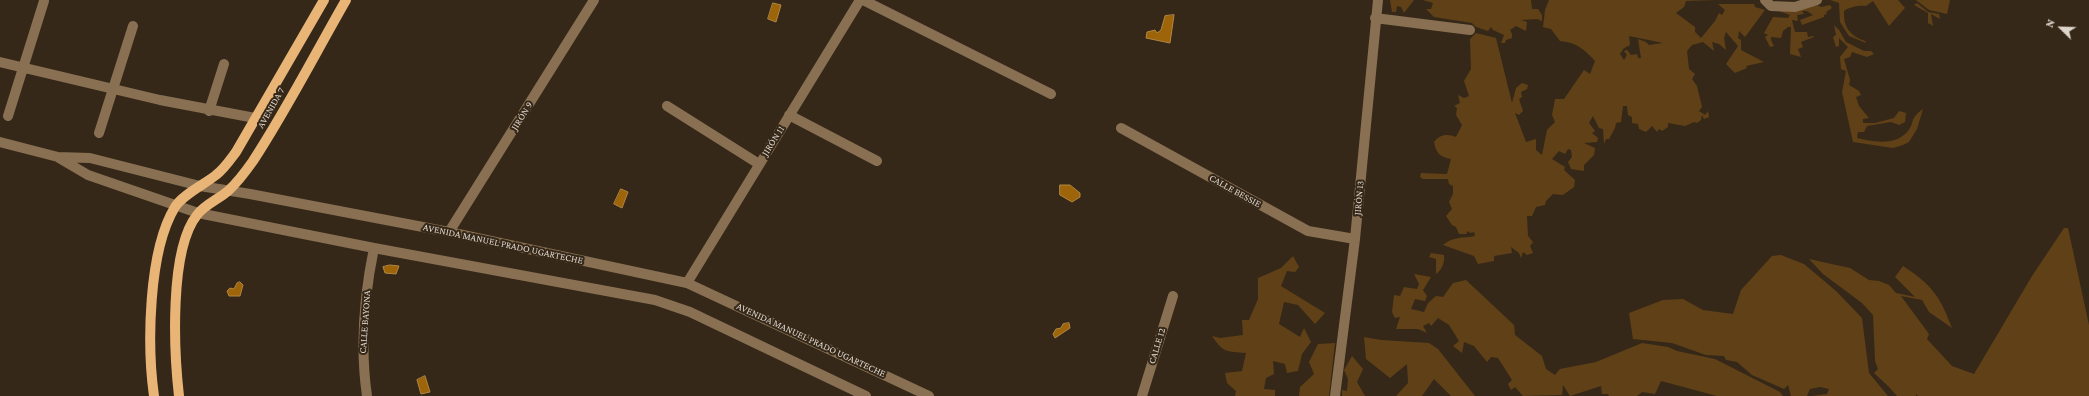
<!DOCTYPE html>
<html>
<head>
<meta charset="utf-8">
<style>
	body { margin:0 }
	#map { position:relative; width:2089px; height:396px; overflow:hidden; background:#352818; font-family:"Crimson Pro",serif }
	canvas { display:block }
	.north { position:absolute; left:2041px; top:8px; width:40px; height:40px; -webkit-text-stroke:3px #352818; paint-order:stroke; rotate:293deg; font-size:11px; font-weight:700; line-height:16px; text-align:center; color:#ded5cb }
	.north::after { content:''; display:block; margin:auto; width:14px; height:18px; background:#ded5cb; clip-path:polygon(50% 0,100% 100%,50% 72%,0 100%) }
</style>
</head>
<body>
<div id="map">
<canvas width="2089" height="396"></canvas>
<div class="north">N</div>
</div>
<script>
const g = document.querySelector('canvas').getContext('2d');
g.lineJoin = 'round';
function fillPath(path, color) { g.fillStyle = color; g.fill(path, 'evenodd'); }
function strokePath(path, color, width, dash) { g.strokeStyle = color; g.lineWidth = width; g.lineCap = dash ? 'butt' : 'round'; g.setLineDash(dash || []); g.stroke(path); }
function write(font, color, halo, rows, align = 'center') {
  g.font = font + ' "Crimson Pro",serif'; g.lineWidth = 4; g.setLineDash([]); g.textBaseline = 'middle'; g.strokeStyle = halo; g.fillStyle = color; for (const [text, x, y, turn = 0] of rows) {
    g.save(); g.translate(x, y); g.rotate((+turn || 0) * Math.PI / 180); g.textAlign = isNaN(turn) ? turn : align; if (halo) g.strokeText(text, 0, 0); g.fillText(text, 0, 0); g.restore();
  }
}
fillPath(new Path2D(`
	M1390,0H1414L1404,13L1401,7L1397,6L1396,12H1392Z
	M1423,0H1531L1532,9H1538L1542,15V21L1537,19L1521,20L1527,22L1526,31L1516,26L1510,30L1512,34V38L1506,40L1505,43H1501L1504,35L1493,30L1491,27L1488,31L1476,27L1472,23L1434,17L1426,9H1431L1433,3Z
	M1549,0H1716L1686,1L1684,7L1676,13L1695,27V32L1701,38L1715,21L1719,13L1722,15L1725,10L1718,4H1754L1755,7L1765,10L1745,37L1739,31L1738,38L1741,40V50L1764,62L1746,66L1747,68L1735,73L1726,64L1738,46L1726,32L1724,38L1726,50L1719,44L1712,42L1714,51L1703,42L1692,45L1687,51L1689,69L1695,74L1692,79L1697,86L1702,107L1699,111L1705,115L1708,111L1709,117L1704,119L1702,115L1701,120L1697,123L1694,122L1685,126L1668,123V127L1662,131L1659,129L1657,132L1652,126L1646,132L1639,129L1638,124L1632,123V117L1628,115L1627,106H1623L1621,122L1616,123L1615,128L1609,139H1606L1604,144L1603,129L1599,128L1593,116L1589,123L1595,131L1592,133L1598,138L1597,142L1584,143L1595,148L1594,155L1584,165V171L1571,169L1568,162L1572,157L1571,150L1568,149L1565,154L1559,151L1552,159L1565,167L1564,170L1575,180L1574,187L1563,195L1553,194L1546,201L1545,205L1536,207L1532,216H1527L1528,236L1533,242L1530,246L1533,253L1527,255L1523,252L1521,258L1519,253L1511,247L1512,253L1494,256V261L1478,264L1474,256L1443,245C1451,237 1464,238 1475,236L1474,232L1470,233L1468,231L1466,234H1459L1456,227L1452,225L1446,216L1452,209L1449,202L1453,194V186L1449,184L1448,179H1423L1420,177L1421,173L1447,174L1451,159C1440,157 1436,153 1434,142C1439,135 1447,133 1456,137L1462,125L1456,115L1457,108L1454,106L1460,103L1458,95L1464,98L1469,96L1464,81L1471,69L1470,39L1476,33L1496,38L1512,103L1516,88L1522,83L1528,85L1527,89L1521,92L1522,97L1519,99L1523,111L1519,115L1515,113L1526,142L1536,139V150L1542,155L1547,130L1555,122L1552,115L1555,99H1564L1584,70L1590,74L1595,61C1585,50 1576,42 1560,41L1551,29L1543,27L1545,10ZM1629,36L1663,43L1649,45L1646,42L1638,39L1641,58H1638L1637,54L1631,55L1627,50L1624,51L1627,55L1624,60L1620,54L1624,48L1630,45Z
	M1830,0H1898L1905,8L1889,26L1873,1L1866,6C1859,5 1849,7 1844,11C1843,27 1850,36 1865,41L1866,43L1849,36L1840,22L1839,3Z
	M1916,0H1950L1947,14L1929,10Z
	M1917,3L1928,12L1939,14L1940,19L1931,14L1933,26L1928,23V13L1914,5Z
	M1817,5L1821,7L1830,5L1832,8L1826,12L1827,14L1824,15V17L1802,25L1800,20L1813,15L1807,11H1802L1804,14L1797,15L1798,21L1792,20L1795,32H1807L1808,37L1813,36L1814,37L1801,42L1803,47L1798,49L1801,57L1790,54L1791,27H1788L1783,31L1781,38L1771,37V40L1774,46L1770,47L1765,37L1768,35L1764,33L1773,17L1788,18L1790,15L1776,10Z
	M1834,25L1839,30L1846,42L1864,51H1871L1874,54L1867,57L1852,52L1850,57L1844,59L1850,80L1849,85L1859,91L1861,95L1856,97L1859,106L1869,118L1863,119V123H1875L1894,118L1899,111L1906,113L1905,122L1899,125L1891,122L1867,126L1864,132H1858L1857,138C1873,142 1896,146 1908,131C1915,122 1909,119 1923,109L1917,129L1909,142L1903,145L1893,148L1853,142L1842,92L1846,71L1841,69L1840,57L1848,47L1839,38V46L1836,47L1833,37L1836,35Z
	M2064,228H2068L2089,325V396H1918L1916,394V396H1897L1888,386L1874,373L1878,369L1875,361L1873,315L1862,303L1823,274L1809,259L1850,268L1869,280L1879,281L1889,285L1896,293L1915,297L1895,277L1903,266C1932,285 1940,296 1952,328L1929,312L1922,300L1901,296L1929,334L1927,339L1952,366L1974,374L2032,276Z
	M1431,253L1444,255C1445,262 1442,270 1436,274V259L1429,257Z
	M1781,255L1804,264L1836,291L1862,318L1869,373L1888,396H1812L1827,394L1829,389L1820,387L1810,389L1807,396H1791L1788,385L1784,389L1752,375L1737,362L1726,360L1724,356L1706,355L1672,343L1633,339L1629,313L1663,300L1683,299L1703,310L1733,314L1741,290L1772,256Z
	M1293,256L1299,267L1295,272L1287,271L1281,286L1325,313L1315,324L1298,305L1284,302L1279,324L1300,337L1304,328L1311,342L1302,354L1298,371L1287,373L1285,364L1273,361L1274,374L1266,378L1264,389L1275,390V396H1235L1236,391L1227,383L1225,373L1242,371L1246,353C1227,351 1224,354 1212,336L1220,338L1243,335L1242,320H1249L1258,299V278L1281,268Z
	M1414,274L1431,277L1423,290L1427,296L1425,301L1415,299L1411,309L1424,312L1428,303L1436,296L1443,297L1453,283L1466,280L1514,325L1515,335L1542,356L1546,369L1555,375L1560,369L1596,362L1642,343L1668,347L1677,351L1715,359L1780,392L1783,396H1717L1661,381L1655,394L1642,392L1637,396H1609L1608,394H1602L1601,386L1570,396L1563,385L1562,395L1523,396L1515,387L1511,390L1508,384L1512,380L1498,358L1491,357L1487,362L1474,346L1464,342L1462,353L1453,346L1459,341L1449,325L1438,318L1431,326L1429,323L1423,326L1427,333L1418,329H1396L1400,317L1395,318L1392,312L1394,295L1400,296L1404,287L1417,289L1419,284Z
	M1364,337L1381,340L1429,343L1438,349L1475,396H1451L1434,379L1422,396H1396L1408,383L1407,364L1390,378L1366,359Z
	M1335,343L1329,396H1299L1300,387L1314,374L1309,362L1318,344Z
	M1352,356L1363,369L1357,382L1365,396H1342V390L1347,391L1348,379L1344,370Z`), '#604017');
const water = new Path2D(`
	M773,3L781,5L776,22L768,19Z
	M1174,15L1170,43L1146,38L1147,32L1155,30L1157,33L1161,30L1165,16Z
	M1060,185H1070L1080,193V197L1072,202L1060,195Z
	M621,189L628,192L622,208L614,204Z
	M390,265L399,266L396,274L385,273L383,267Z
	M240,282L243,285L240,296H229L227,291L230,288L234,289L237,283Z
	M1069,323L1070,328L1055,338L1053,334L1056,329L1061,328L1063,324Z
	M425,376L430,392L421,394L417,380Z`);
fillPath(water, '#9d6409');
strokePath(water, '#b08643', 1);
strokePath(new Path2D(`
	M863,0L1051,94
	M1765,0L1771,6L1795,7L1817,0
	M1375,18L1470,30
	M0,62L160,100L255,118
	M667,106L759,164
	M209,111L224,64
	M789,115L877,161
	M8,116L44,1
	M1121,128L1308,231L1355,239
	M99,133L133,26
	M0,142L58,157L90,158L200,186L250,194L449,232L687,283L929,396
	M59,158L88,175L198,213L374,248L655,300L690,312L866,396
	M449,232L594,0
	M687,283L860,0
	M367,396C360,347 364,296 374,248
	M1142,396L1173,296
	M1335,396L1355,239L1378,0`), '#897053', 10);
strokePath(new Path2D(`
	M154,396C147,346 148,251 175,207C182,195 205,184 216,175C224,169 230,160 236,152L324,0
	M179,396C174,352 169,250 197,215C204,205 219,199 228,191C238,182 246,171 253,161C287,109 315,54 346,0`), '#e9b577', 10);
write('10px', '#ded5cb', '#352818', [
	["AVENIDA 7",271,108,-60],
	["JIRÓN 9",522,116,-58],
	["JIRÓN 11",773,141,-58],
	["CALLE BESSIE",1235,191,29],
	["JIRÓN 13",1359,198,-85],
	["AVENIDA MANUEL PRADO UGARTECHE",503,244,12],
	["CALLE BAYONA",365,322,-86],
	["AVENIDA MANUEL PRADO UGARTECHE",811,340,25],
	["CALLE 12",1157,346,-73]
]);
</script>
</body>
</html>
